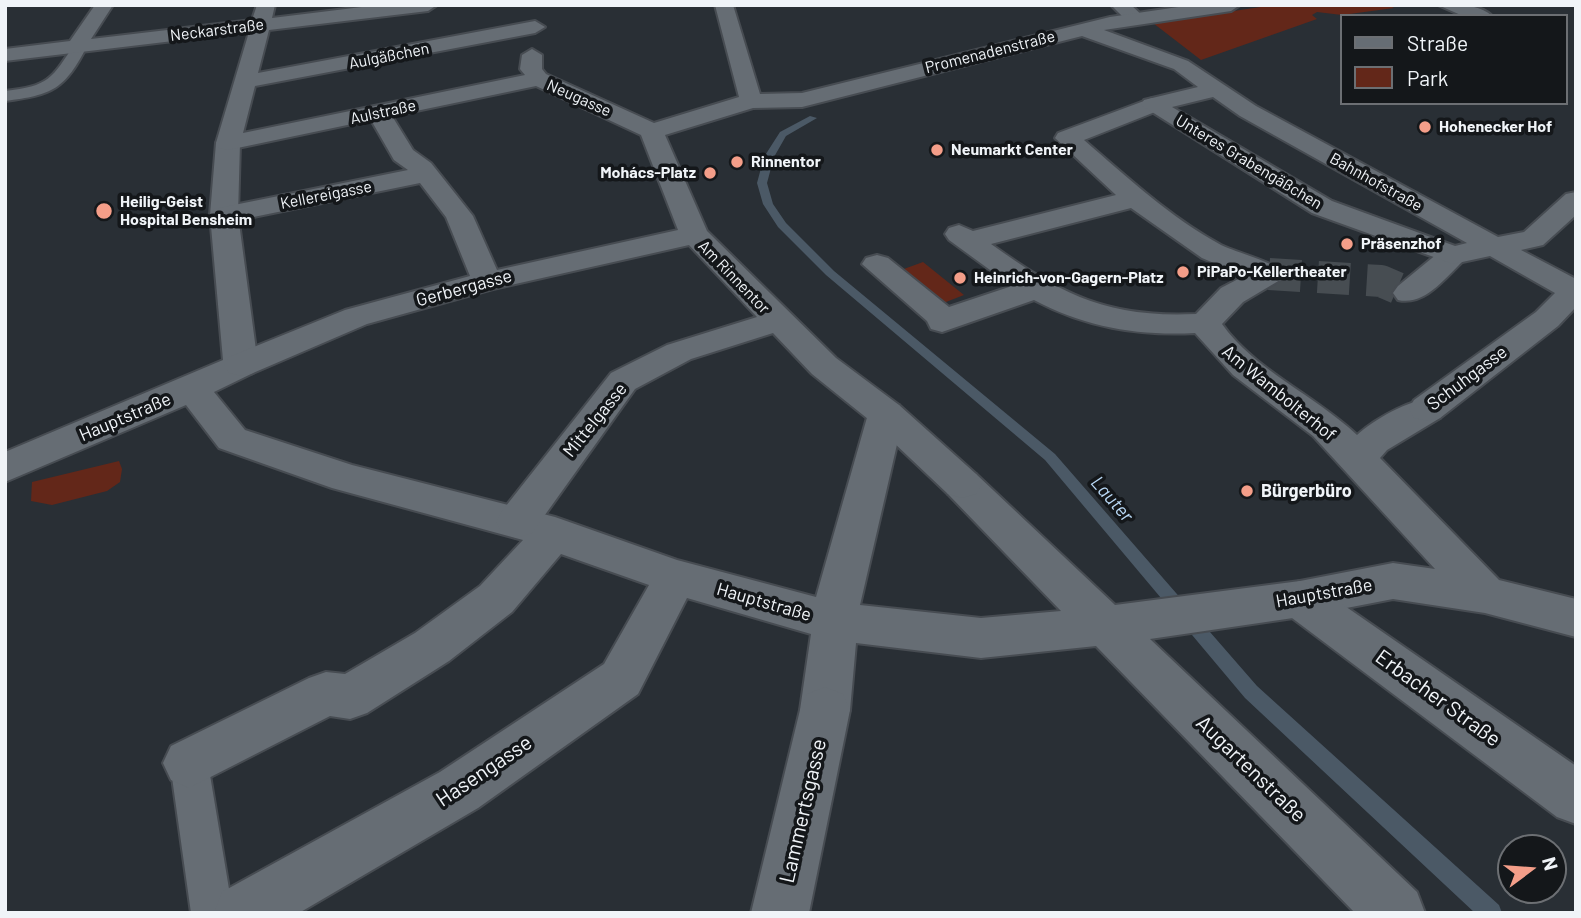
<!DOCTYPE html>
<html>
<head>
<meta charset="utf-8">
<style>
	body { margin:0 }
	#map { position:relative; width:1581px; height:918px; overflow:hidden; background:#292f35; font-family:Barlow,sans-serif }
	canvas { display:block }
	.frame { position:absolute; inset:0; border:7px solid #f0f4f8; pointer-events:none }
	.legend { position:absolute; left:1340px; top:14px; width:228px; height:91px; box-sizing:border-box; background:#14171a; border:2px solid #6c6f73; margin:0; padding:9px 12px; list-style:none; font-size:21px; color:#f0f4f8 }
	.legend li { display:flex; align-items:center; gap:14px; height:35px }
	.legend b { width:35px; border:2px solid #6c6f73 }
	.north { position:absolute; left:1497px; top:834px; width:70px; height:70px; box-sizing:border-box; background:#14171a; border:2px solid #6c6f73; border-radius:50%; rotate:74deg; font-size:19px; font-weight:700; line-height:28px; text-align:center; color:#f0f4f8 }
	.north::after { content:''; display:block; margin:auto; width:24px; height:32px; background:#f49e89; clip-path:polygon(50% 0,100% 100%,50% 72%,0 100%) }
</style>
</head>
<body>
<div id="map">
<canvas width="1581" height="918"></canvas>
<div class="frame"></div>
<ul class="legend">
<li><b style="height:9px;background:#666d74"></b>Straße</li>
<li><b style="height:19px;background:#632719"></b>Park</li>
</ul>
<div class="north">N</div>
</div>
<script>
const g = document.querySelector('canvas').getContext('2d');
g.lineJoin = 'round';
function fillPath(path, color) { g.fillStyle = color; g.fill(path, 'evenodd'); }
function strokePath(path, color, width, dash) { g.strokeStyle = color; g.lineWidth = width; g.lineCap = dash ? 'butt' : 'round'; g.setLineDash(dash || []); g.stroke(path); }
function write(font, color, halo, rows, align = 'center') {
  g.font = font + ' Barlow,sans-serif'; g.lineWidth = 7; g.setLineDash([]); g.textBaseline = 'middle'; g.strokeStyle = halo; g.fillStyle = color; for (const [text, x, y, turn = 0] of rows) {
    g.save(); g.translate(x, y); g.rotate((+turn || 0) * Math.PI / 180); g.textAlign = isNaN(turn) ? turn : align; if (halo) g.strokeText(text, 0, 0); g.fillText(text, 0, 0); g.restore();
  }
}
fillPath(new Path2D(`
	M1274,5H1388L1394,8L1342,15L1317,12L1312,15L1317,19L1201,60L1153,23Z
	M923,262L964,295L933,307L893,273Z
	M119,461L122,469L120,482L107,491L52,505L31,501L32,482Z`), '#632719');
fillPath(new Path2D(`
	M810,116L817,118L786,136L774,157L767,183L773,204L786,223L834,271L1055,454L1257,686L1499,905L1502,913H1475L1245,698L1045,460L826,275L778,227L763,204L757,183L764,157L780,132Z`), '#4b5966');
strokePath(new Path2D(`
	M1269,274L1381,281L1409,293`), '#474d52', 32, [32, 17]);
const service = new Path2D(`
	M80,42L87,46C65,89 53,95 5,101V91C49,86 52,79 75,43Z
	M189,745L202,750L208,763L233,913H191L170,763L176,750Z`);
const pedestrian = new Path2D(`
	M1111,5H1131L1146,19L1143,23H1129Z
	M1152,98L1163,105L1160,110L1084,140C1128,178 1170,217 1221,245C1237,253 1276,262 1284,274L1280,280L1243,302L1222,324C1253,369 1316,396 1357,435C1375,419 1417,394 1440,400L1445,409L1440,418L1387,450L1380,458L1499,580L1576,599V637L1485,613L1393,599L1300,617L1150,639L1417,892L1425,913H1355L1096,646L981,658L856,643L850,710L843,726L825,733L807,726L800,710L811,634L687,598L638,694L478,808L299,913H214L222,892L440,772L604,664L649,585L561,554L512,612L449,661L367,713L350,719L330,716L189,788L171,780L163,763L171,746L309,678L326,672L345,674L415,633L480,586L523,540L332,488L219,448L186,405L5,482V452L223,360L210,215L216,143L219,138H237L240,143L238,215L258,365L253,373L214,392L245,430L352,465L555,517L677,560L816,597L868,414L873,405L886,402L899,405L904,414L860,605L981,618L1061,611L948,494L942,484L948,474L962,470L976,474L1115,605L1300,581L1393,563L1435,569L1313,436L1233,375L1195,333C1137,336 1085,327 1034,300L942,332L931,329L927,321L862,264L866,258L877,255L888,258L949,307L1012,286L949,240L945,234L949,228L959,225L973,231L1116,195L1055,138L1058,133ZM1131,208L1202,258L1244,276L1221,288L1196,314C1107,318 1062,295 991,244Z
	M1453,246L1463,249L1468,255L1463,261C1445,278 1425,306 1398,300L1393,293L1398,286L1443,249Z`);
const minor = new Path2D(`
	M95,5H113L91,39L252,20L257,5H275L272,18L378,5H437L428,11L269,30L258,73L535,21L545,27L535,33L255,86L243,133L525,75L520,69L522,55L532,49L542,55V69L546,74L654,123L739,97L715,5H733L760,94L802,93L1110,17L1192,5H1240L1231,11L1104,30L1188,61L1256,106L1498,237L1524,232L1566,194L1576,192V215L1543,245L1521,250L1576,279V307L1558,326L1440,418L1427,421L1414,418L1409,409L1414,400L1536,312L1555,293L1490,256L1453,264L1312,213L1141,105L1144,100L1198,87L1174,69L1082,36L802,107L753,108L665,135L707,231L836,358L899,405L976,474L982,484L976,494L962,498L948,494L873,423L812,374L773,333L691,359L635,389L532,533L517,538L502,533L496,522L502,511L611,373L667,345L757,317L689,245L493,289L367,324L253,373L241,376L229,373L224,365L229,357L345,310L470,276L446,217L420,183L224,223L214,221L210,215L214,209L408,170L394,160L371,120L228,150L219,148L216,143L249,32L5,61V49L70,41ZM536,86L641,135L678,230L497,270L473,216L431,163L413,150L392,116ZM1213,97L1240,116L1467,243L1455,246L1332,201L1172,107Z
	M1438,5C1455,5 1479,3 1492,16H1463Z
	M1300,581L1316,586L1576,766V824L1557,817L1284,612L1278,599L1284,586Z
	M825,687L843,694L850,710L809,913H751L800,710L807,694Z`);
strokePath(service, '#474c52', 4);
strokePath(pedestrian, '#474c52', 4);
strokePath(minor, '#474c52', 4);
fillPath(service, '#666d74');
fillPath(pedestrian, '#666d74');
fillPath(minor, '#666d74');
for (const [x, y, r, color] of [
	[1425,127,7,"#f49e89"],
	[937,150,7,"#f49e89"],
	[737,162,7,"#f49e89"],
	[710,173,7,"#f49e89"],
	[104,211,9,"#f49e89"],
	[1347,244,7,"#f49e89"],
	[1183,272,7,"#f49e89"],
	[960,278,7,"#f49e89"],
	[1247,491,7,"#f49e89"]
]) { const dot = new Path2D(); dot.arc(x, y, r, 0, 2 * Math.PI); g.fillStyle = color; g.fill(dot); strokePath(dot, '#14171a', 2.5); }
write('16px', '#f0f4f8', '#14171a', [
	["Neckarstraße",217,30,-7],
	["Promenadenstraße",990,52,-14],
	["Aulgäßchen",389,56,-11],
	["Neugasse",579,98,24],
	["Aulstraße",383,112,-12],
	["Unteres Grabengäßchen",1249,162,31],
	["Bahnhofstraße",1376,182,29],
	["Kellereigasse",326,195,-11],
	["Am Rinnentor",734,277,46]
]);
write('bold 16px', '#f0f4f8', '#14171a', [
	["Hohenecker Hof",1439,127],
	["Neumarkt Center",951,150],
	["Rinnentor",751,162],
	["Mohács-Platz",696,173,"right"],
	["Heilig-Geist",120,202],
	["Hospital Bensheim",120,220],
	["Präsenzhof",1361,244],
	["PiPaPo-Kellertheater",1197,272],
	["Heinrich-von-Gagern-Platz",974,278]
], 'left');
write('18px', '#f0f4f8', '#14171a', [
	["Gerbergasse",464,288,-15],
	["Schuhgasse",1467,378,-37],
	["Am Wambolterhof",1279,393,39],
	["Hauptstraße",125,417,-23],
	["Mittelgasse",595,420,-51],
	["Hauptstraße",1324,593,-10],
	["Hauptstraße",764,602,16]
]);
write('bold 18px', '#f0f4f8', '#14171a', [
	["Bürgerbüro",1261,491]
], 'left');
write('italic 19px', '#b9d9f6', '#14171a', [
	["Lauter",1112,499,49]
]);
write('21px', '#f0f4f8', '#14171a', [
	["Erbacher Straße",1438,698,36],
	["Augartenstraße",1251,769,44],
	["Hasengasse",484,771,-34],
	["Lammertsgasse",803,811,-77]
]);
</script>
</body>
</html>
